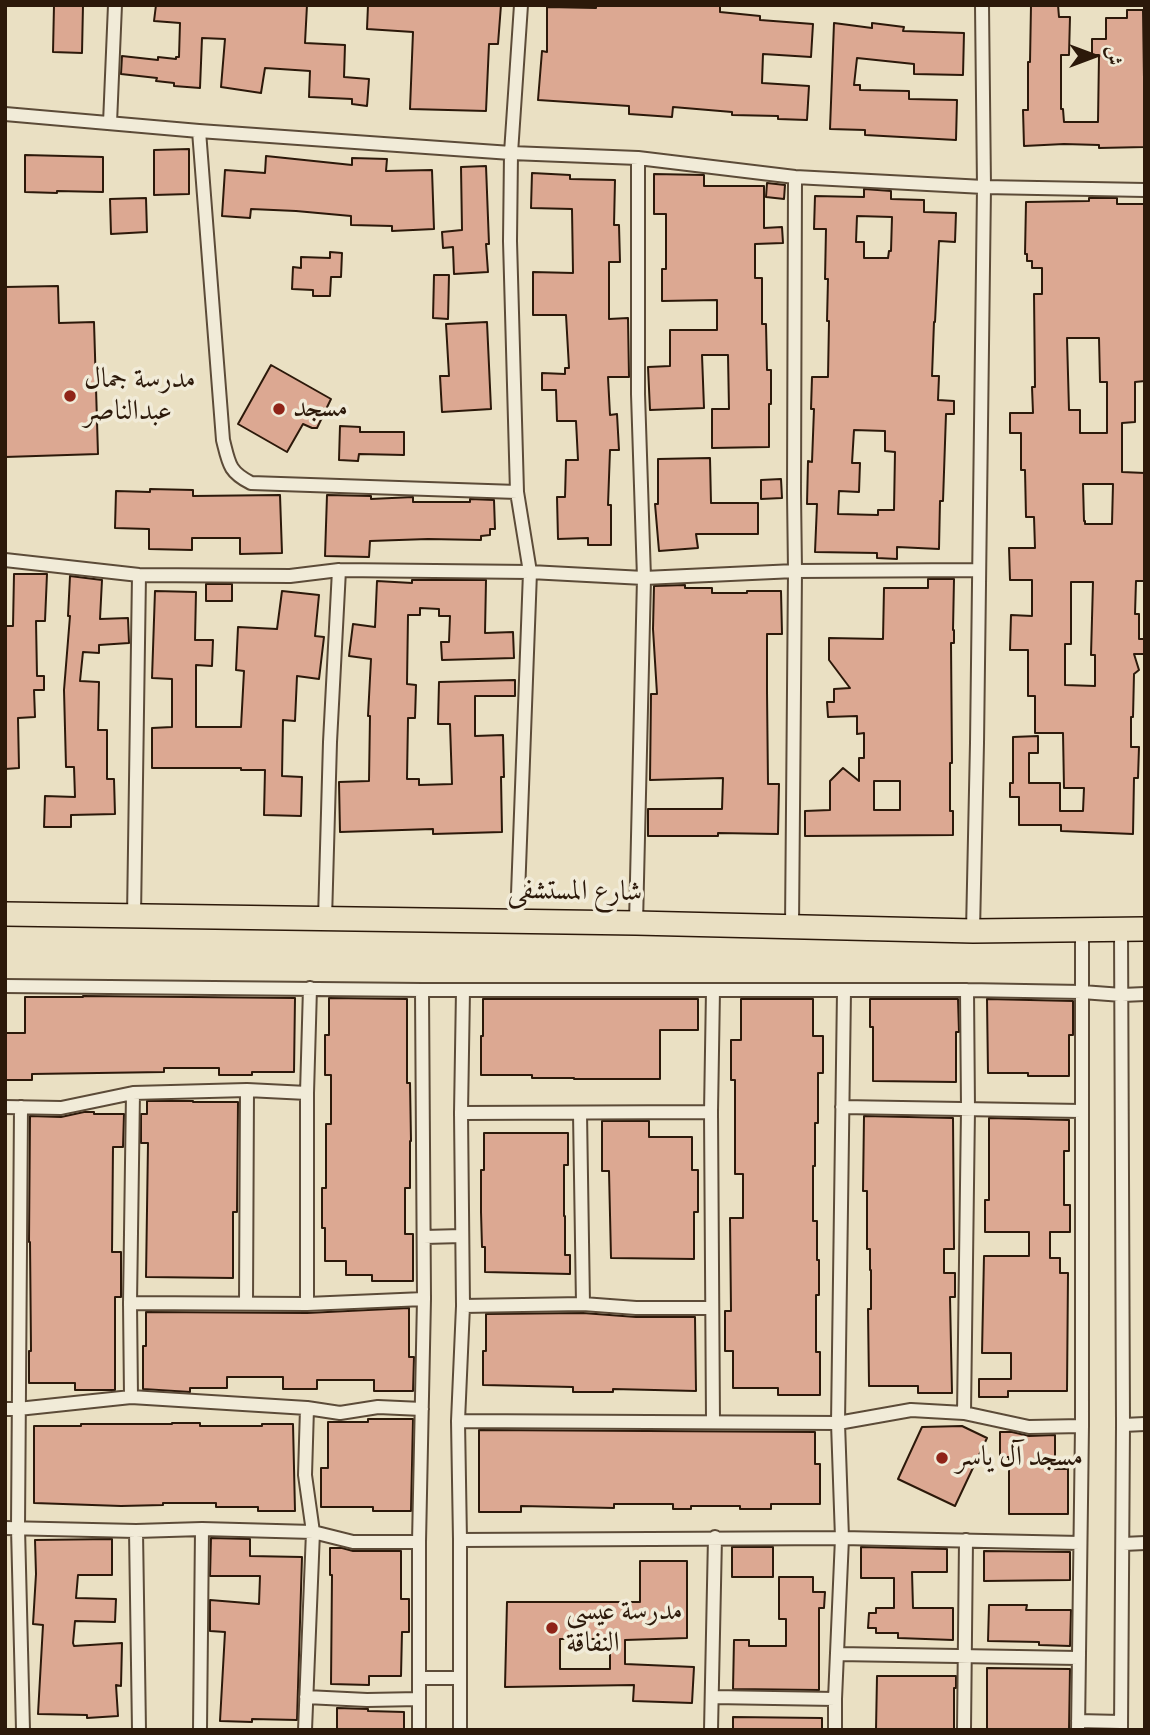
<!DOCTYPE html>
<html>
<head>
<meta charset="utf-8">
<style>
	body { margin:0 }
	#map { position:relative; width:1150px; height:1735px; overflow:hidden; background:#eae0c3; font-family:"Gentium Book Plus",Amiri,serif }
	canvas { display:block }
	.frame { position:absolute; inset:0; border:7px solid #2c190a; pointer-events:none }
	.north { position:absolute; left:1059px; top:21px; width:70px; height:70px; -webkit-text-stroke:5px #f1ebd8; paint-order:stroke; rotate:90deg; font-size:19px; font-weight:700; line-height:28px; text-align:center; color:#2c190a }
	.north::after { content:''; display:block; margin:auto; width:24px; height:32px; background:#2c190a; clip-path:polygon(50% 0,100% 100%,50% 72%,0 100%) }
</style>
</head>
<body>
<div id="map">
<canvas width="1150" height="1735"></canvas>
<div class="frame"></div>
<div class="north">ش</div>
</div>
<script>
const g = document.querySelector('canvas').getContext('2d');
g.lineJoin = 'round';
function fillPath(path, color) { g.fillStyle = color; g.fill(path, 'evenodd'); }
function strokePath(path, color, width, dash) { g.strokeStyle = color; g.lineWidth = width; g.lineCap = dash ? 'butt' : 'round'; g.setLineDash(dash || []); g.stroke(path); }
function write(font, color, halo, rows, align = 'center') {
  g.font = font + ' "Gentium Book Plus",Amiri,serif'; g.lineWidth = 7; g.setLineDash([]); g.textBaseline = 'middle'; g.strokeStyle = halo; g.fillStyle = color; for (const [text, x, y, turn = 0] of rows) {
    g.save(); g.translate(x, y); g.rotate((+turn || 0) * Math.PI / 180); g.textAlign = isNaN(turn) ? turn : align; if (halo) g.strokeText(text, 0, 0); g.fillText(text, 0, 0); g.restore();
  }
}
const building = new Path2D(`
	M54,5H83L82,53L53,52Z
	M156,5H307L305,43L345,45L344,77L369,79L367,106L352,104V99L309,97L310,71L265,68L261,93L221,87L225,39L202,38L200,88L174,86V83L156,81L157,78L121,74L122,56L158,60V57L176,59V57H179L180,23L154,21Z
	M368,5H501L498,44H489L486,111L410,109L413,32L367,29Z
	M596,5H720V12L760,16V20L813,24L811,57L763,54L762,83L809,86L807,120L778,119V116L732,115V112L673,107L672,117L629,114V106L538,100L542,51L547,52V7L596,8Z
	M1031,5H1058L1059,17H1070L1069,55H1061V109H1063L1064,122H1098L1099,55H1092V39H1106V18H1127V10H1143L1145,147L1099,148V145L1064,144L1024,146L1023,110H1028V62H1030Z
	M834,23L872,28V23L904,27L903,31L964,33L963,75L914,74V64L857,58L854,85H860V90L909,91V99L957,100L956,140L865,135V130L830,129Z
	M189,149V194L154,195V150Z
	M25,155L103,157V192L57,191V193L25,192Z
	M266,156L352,165V158L387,159L386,171L432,170L434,229L392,231V226L351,225V216L296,211L251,209L250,218L222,216L225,170L265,173Z
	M486,166L489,244H486L488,272L454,274L453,247L443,248L442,232L462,230L461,167Z
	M532,173L570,175V179L615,180L614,225H619L620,262H609V319L628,318L629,377H608L610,415L617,414L619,450H610L608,505H611V545H588V538L558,539L557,497H565L566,460H578L576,421H557L556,390H542V373L565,374V368H569L566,315H533V272L573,273L572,209L531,208Z
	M654,174L704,175V186H764V228L782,227L783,243L755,244V278H762V324H766L767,370H771V404H769V447L712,448V409H729L728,355H702L704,408L650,410L648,367L670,366V330H717V300L662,301V269H666V214H654Z
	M767,183L785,185L784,199L766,197Z
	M864,189L891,191V199L924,200V212L956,213L955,242L939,241L935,322H934L932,376H939L938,400L954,401V414H946L943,501H940L939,549L897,547V559L877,558V553L815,552L817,504H807L808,461L812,462L814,409H811L812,377H828L829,321H827L828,279H825L826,229H814L815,196L864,197ZM857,216L892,217L891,251H889L888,258H864V242H856ZM854,430L885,431V451L895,452L894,510H878V515L838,514L839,491L859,492L860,463H852Z
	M146,198L147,232L111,234L110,199Z
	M1089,198H1117V204H1145V381L1135,382V422L1122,423V472L1145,473V581H1136L1135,614H1139V639H1145V654H1134L1139,670L1134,674L1133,717H1131V747H1139L1138,778H1134L1133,834L1061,831V825H1019V797H1010V783H1013V737L1038,736V753H1029V783H1060V811H1083L1084,788H1064L1063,733H1035V696H1028V650H1010L1011,615L1032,616V580H1010L1009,548H1035L1034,517H1026L1025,470H1021V433H1010V413H1033L1032,387H1035L1034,294H1042V268H1032V261H1027V254H1025L1026,202L1089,201ZM1067,338H1099L1100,382H1107V433H1080V410H1069ZM1083,484H1113L1112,524H1085V521H1084ZM1071,582H1093L1091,655H1095V686L1065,685V644H1071Z
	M330,252L342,253L341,277H331L330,296H313V290L292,289L293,267L301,268V257L330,258Z
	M434,275H449L448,319L433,318Z
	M58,286L59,323L94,322L98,454L5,457V287Z
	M487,322L491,409L442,412L440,376H449L446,324Z
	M271,365L331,399L317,428H312L303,424L287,452L238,424Z
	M340,426L360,427V432H404V455L359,454L358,461L339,460Z
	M710,458L711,503H758V534H696L698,548L659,551L655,504H658V459Z
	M781,479L782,498L761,499V480Z
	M150,489L193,490V496L280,495L282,553L240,554V538H192V550L149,549V529L115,528L116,491L150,492Z
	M327,495L371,496V499L413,497V502H470V499L494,500L495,529H490V535L481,536V540L428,539L370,541L369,557L325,556Z
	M14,574H47L45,621H36L37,676H44V690H34L35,717L18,718L19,768L5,769V626H13Z
	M70,576L102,580L100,619L128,618L129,643L99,645V653L83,652L80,681L99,682L98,730H107V779H114L115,814L71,815V827H44L45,796L75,797L74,767H66L64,690L70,616H68Z
	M928,579H954L953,630H954V643H951L952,763H950V811H953V835L805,836V811L830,810V781L843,768L859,781V758H864V733L857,734V716L828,717L827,702H834V689L850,688L829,660V638L883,639L884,588H928ZM874,781H900V810H874Z
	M412,580H486L485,633L513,632L514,658L442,660L441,642H449L450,616H439V609L420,608V615H408L407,684L416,685L415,718H408L407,779H419V785L452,784L450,724H438L439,682L515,680V696H475V736L503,735L504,777H501L502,832L433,834V829L340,832L339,782L369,781L370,716H368L371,659L349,656L353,624L375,627L377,581L412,583Z
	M206,584H232V601H206Z
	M685,585V588H712V593H747V591H781L782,634H767V691L768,784H779L778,834L718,833V836H648V809H722L723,778L650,780L651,694H657L653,629L654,586Z
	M155,591L196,592L195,640H213L212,666L196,665V727H241L244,671L236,670L238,627L277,629L282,591L319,595L315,636L324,637L319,679L297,676L295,721L283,720L282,776L302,777L301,816L264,815L265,770H241V768H152V728L172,727V679L152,678Z
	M83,996L295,998L294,1072H252V1075H219V1068H164V1072L32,1074V1080H5V1033H25V997H83Z
	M329,998L407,999V1083H410L411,1141H410V1188H405V1234H413V1281H372V1275H346V1261H325V1228H322V1188H326V1124H331V1075H325V1035H329Z
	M483,999H698V1030H660V1079H574V1078H532V1075H481V1036H483Z
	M741,999H813V1036H823V1073H818V1123H815V1166H813V1221H817V1260H819V1295H816V1352H820V1395H778V1388H733V1351H725V1311H731L730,1218H743V1174H735V1080H731V1040H741Z
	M870,999H958L959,1032H956V1082L873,1081V1027H870Z
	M987,999L1073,1001V1035H1069V1076H1028V1073H988Z
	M147,1101H193V1102H238L237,1212H233V1278L146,1277L148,1143H141V1114H147Z
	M84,1112H94V1114H124L123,1147H113L112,1252H121V1297H115V1390H75V1383H29V1351H31L30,1242H29L30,1116L61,1117Z
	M864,1116L953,1118L954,1249H944V1273H955V1297H950L952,1393H918V1386H869L868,1309H871V1270H870V1249H867V1191H863Z
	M989,1118L1069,1120V1151H1064V1205H1070V1232H1050V1258H1060V1273H1068L1067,1391H1008V1397H979V1379H1011V1353H982L984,1256H1029V1232H985V1200H989Z
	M602,1121H649V1137H692V1170H698V1212H694V1259L611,1258L609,1171H602Z
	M484,1133H568V1165H564V1216H565V1255H570V1274L485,1272V1247H482L481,1212V1170H484Z
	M409,1308V1357H414L413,1391H374V1380H317V1389H283V1377H227V1388H190V1392L143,1389V1346H146V1312L307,1313Z
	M583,1313L636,1317H695L696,1391L613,1389V1392H573V1387L483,1385V1351H486V1314Z
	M368,1419H413L411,1511H373V1507H321V1468H328V1422H368Z
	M172,1423H200V1426H262V1424H293L295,1511H258V1507H216V1503H163V1505L121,1506L34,1503V1426H81V1424H172Z
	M962,1426L987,1438L955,1506L898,1479L922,1427Z
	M479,1430L815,1432V1464H820V1504H771V1509H740V1506H691V1509H673V1504H614V1508L521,1506V1512H479Z
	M1000,1432H1012L1029,1436L1055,1435V1469H1068V1514H1009V1457H1000Z
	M211,1538L250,1539V1556L302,1557L297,1720L252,1719V1722L220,1721L225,1632L210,1631V1600L259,1604L260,1576H210Z
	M112,1539V1575H78L76,1598L116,1599L115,1622L75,1621L73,1643L74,1646L122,1643L121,1686L116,1685L118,1716L87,1718V1715L38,1714L43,1625L33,1624L36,1574L35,1540Z
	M732,1547H773V1577H732Z
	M861,1547L947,1549V1572H912L913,1608H953V1640L898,1638V1633H876V1628H868L869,1613H876V1608H894V1578H861Z
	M330,1548H342L353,1551H401V1599H409V1632H402L401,1676H369V1685L331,1684L332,1575H330Z
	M984,1551L1070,1552V1580L984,1581Z
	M640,1561H687V1638L625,1640V1664L694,1667L692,1703L633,1701L634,1685L505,1687L507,1602H640ZM560,1639H610V1669H560Z
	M779,1577H813V1592H825L824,1608H819V1690L733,1689L734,1640H749V1646H786V1619H779Z
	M989,1605H1027L1026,1610H1071L1070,1646L1039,1645V1642L988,1641Z
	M987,1668L1070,1669L1069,1730H987Z
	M877,1676H956V1688H954V1730H876Z
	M337,1708L368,1709V1711L404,1712V1730H337Z
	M733,1717L822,1718V1730H733Z`);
fillPath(building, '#dca892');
strokePath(building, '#2c190a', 2);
const street = new Path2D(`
	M5,114L199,131L511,153L638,158L795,177L984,187L1145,190
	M110,123L115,5
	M199,131L223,440C229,464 229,472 251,483L517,492
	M5,560L139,575L290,576L339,570L530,572L644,578L795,571L978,570
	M134,916L139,575
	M325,919L330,742L339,570
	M517,921L530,572L517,492L510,241L511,153L521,5
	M636,923L644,578L638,394V158
	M792,926L795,571L794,493L795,177
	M1121,929L1123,1425L1121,1730
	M973,931L977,743L984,187L982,5
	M5,986L422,990H967L1082,992L1122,995L1145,994
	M5,1107L61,1108L133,1093L247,1090L307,1093
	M21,1107L18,1528L23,1730
	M842,1107L1081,1111
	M461,1113L711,1112
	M580,1113L583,1304
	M424,1237L462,1236
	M130,1303L307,1304L424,1299
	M246,1303L247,1090
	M307,1304V1093L310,988
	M463,1306L583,1304L636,1308H711
	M131,1397L130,1303L133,1093
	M5,1409H18L131,1397L307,1408L340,1413L378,1407L422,1409
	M964,1413L968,1109L967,990
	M458,1421L838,1423L911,1410L964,1413L1029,1427L1082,1426
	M713,1421L711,1112L713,990
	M1123,1425L1145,1424
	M5,1528L136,1531L202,1529L313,1532L353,1542H419
	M136,1531L139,1730
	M460,1540L842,1538L1080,1543
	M1123,1544L1145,1543
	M838,1654L1078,1658
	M419,1678H459
	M306,1697L367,1700L419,1699
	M713,1697L835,1699
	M1078,1721L1121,1722
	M200,1730L202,1529
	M305,1730L313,1532L305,1475L307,1408
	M419,1730V1542L424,1299L422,990
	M460,1730V1540L458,1421L463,1306L461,1113L463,990
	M711,1730L715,1537
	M835,1730V1699L842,1538L838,1423L844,991
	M964,1730L966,1540
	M1078,1730L1082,1426V930`);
const highway = new Path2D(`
	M5,914L636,923L973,931L1145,929`);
strokePath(street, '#5c4b38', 16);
strokePath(highway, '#2c190a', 26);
strokePath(street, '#f1ebd8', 12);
strokePath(highway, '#eae0c3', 23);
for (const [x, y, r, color] of [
	[70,396,7,"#8f2418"],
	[279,409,7,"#8f2418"],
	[942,1458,7,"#8f2418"],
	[552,1628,7,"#8f2418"]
]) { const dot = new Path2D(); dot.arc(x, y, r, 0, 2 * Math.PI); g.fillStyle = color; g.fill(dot); strokePath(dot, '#f1ebd8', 2.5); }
write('28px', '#2c190a', '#f1ebd8', [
	["مدرسة جمال",84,380],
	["عبدالناصر",84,412],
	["مسجد",293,409],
	["مسجد آل ياسر",956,1458],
	["مدرسة عيسى",566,1612],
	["النفاقة",566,1644]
], 'left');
write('28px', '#2c190a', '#f1ebd8', [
	["شارع المستشفى",575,892,1]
]);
</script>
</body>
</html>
